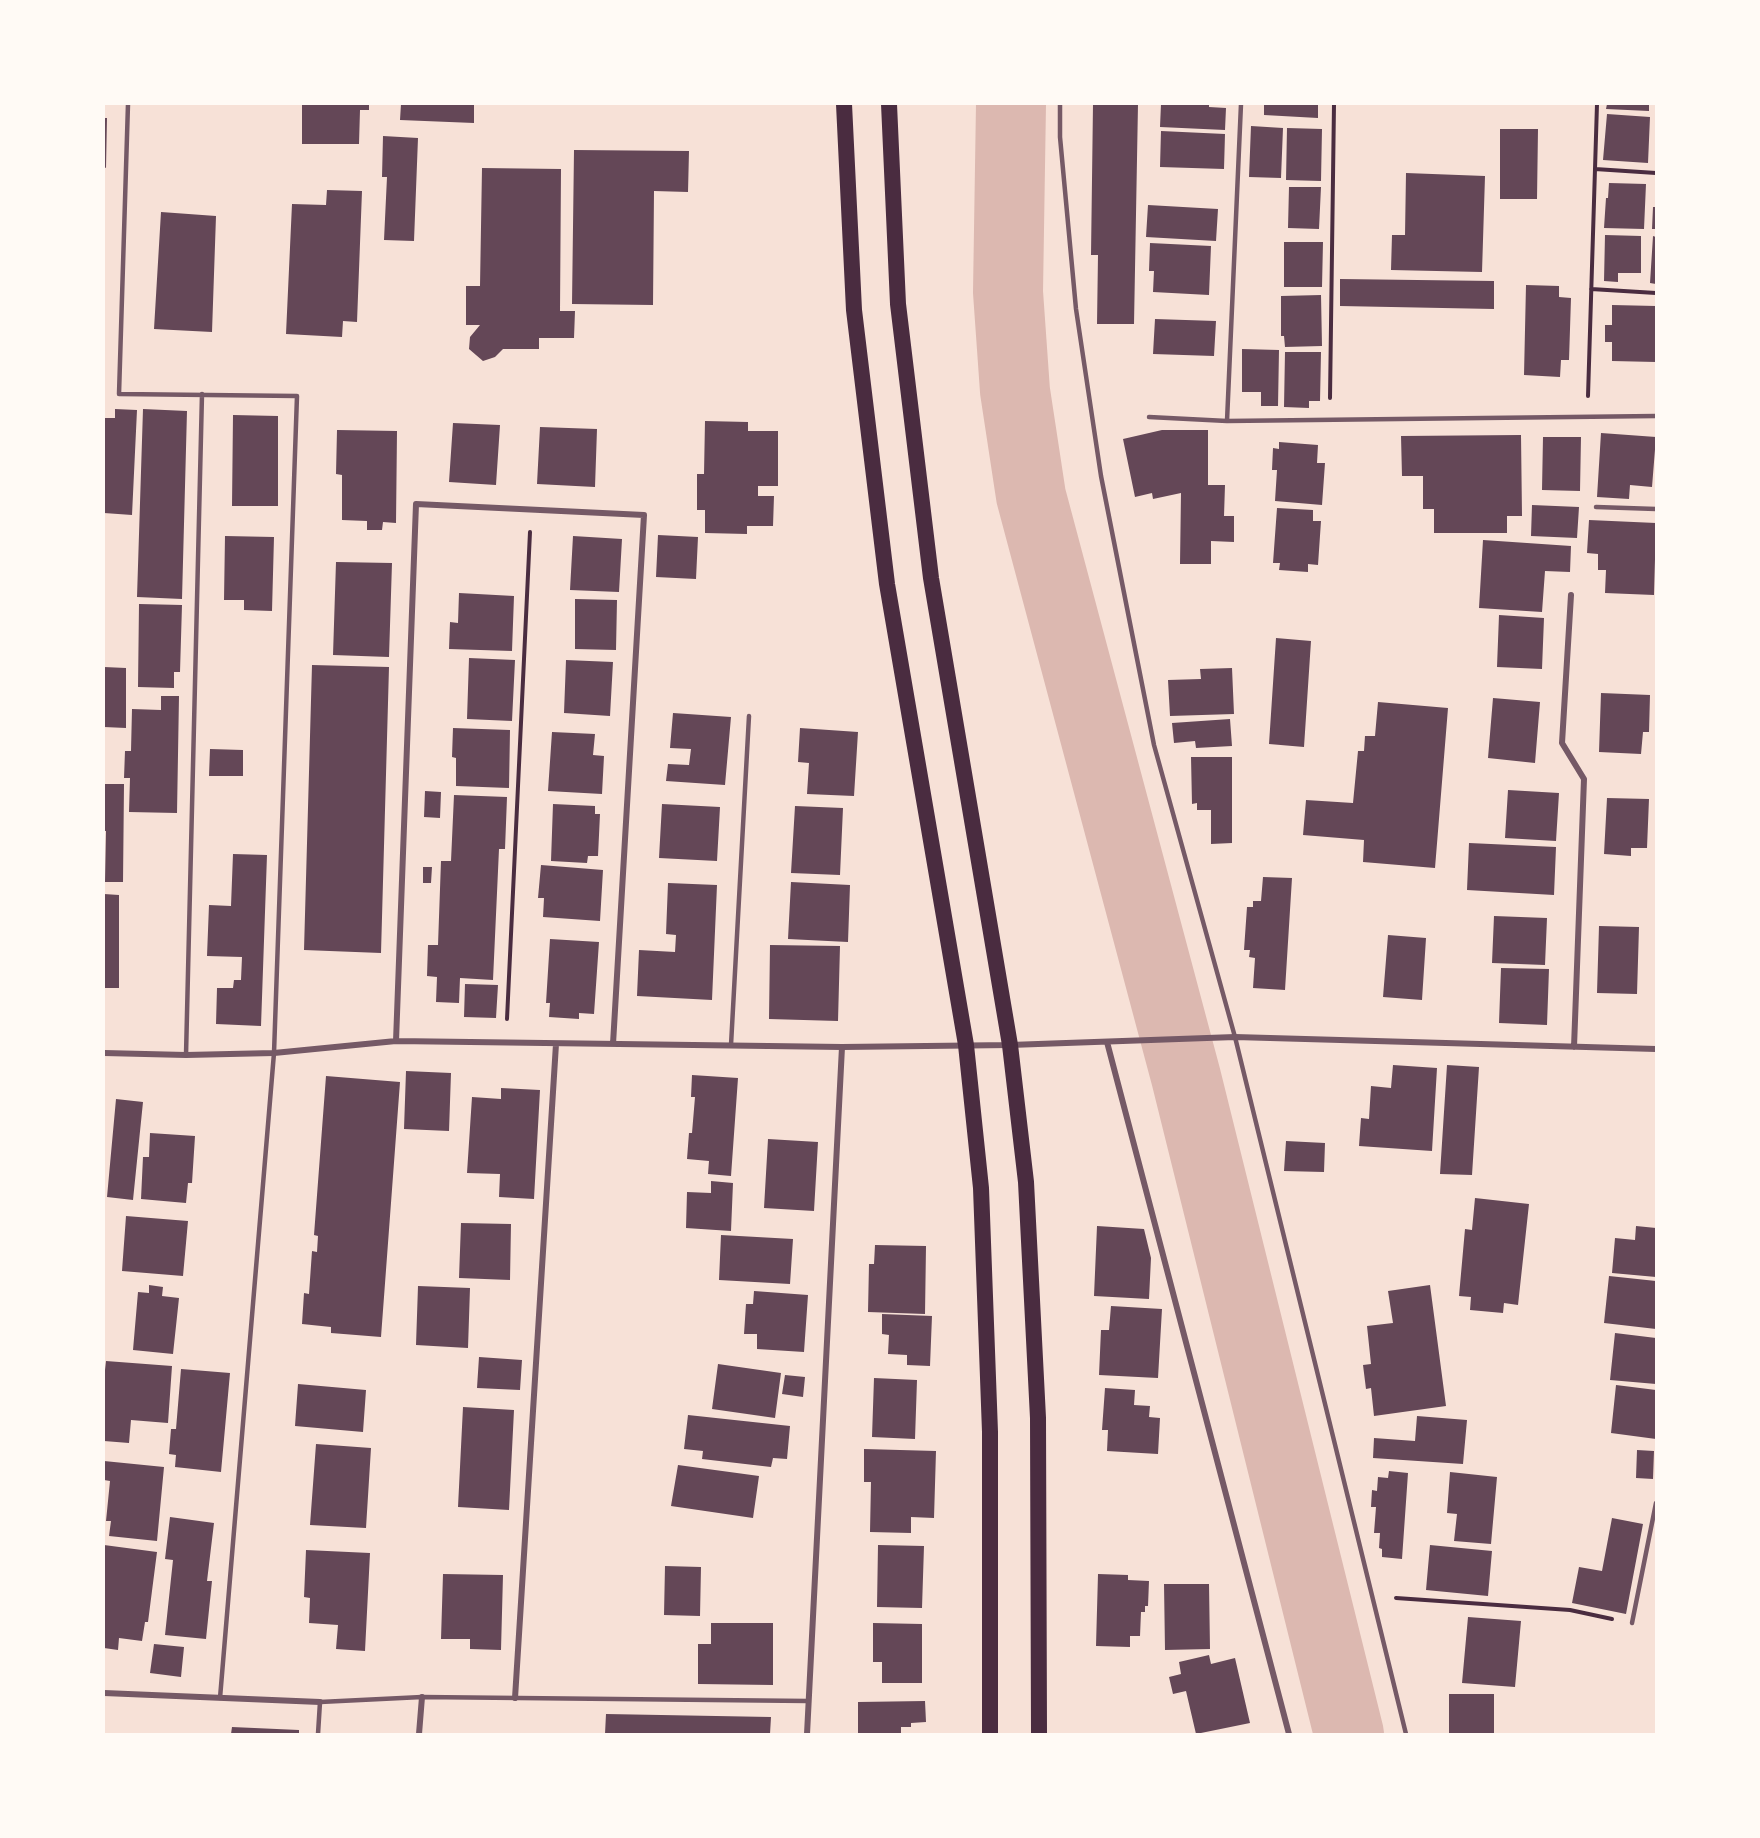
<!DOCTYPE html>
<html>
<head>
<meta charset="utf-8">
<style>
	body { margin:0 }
	#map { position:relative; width:1760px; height:1838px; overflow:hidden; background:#f7e1d7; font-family:"Alegreya Sans",sans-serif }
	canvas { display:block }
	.frame { position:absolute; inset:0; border:105px solid #fffaf5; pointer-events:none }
</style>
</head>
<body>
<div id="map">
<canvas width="1760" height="1838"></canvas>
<div class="frame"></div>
</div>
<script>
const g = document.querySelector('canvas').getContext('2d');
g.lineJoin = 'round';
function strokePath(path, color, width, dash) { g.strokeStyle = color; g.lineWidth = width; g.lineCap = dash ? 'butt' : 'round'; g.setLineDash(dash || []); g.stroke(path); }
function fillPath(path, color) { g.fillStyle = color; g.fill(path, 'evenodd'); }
strokePath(new Path2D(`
	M1011,104L1008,292L1015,391L1031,496L1186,1077L1349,1734`), '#dcb8b0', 70);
fillPath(new Path2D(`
	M302,104H369V110H360L359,144H302Z
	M401,104H474V123L400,120Z
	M1093,104H1138L1134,324H1097L1098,255H1091Z
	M1161,104H1209V107L1226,108L1225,130L1160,127Z
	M1264,104H1318V118L1264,115Z
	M1607,104H1649V111L1606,109Z
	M1607,114L1650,117L1648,163L1603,160Z
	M104,118H107L106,168L104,167Z
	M1251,126L1283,128L1281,178L1249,177Z
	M1287,128L1322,129L1321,181L1286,180Z
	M1500,129H1538L1537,199H1500Z
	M1161,131L1225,134L1224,169L1160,167Z
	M383,136L418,138L414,241L384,240L387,177H382Z
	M574,150L689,151L688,192L654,191L653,305L572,304Z
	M482,168L561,169L560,311H575L574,338H539V349H503L495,357L483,361L469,349L470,337L480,325H466V286H480Z
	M1406,173L1485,176L1482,272L1391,270L1392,235H1405Z
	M1609,183L1646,184L1644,229L1604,228L1606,198H1608Z
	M1289,187H1321L1319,229L1288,228Z
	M327,190L362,191L357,322L343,321L342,337L286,334L292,204L326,205Z
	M1148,205L1218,209L1216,241L1146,237Z
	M1653,207H1656V229H1652Z
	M161,212L216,216L212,332L154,329Z
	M1605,235L1641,236V273H1618V282L1604,281Z
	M1653,236L1656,237V284L1650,283Z
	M1284,242H1323L1322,287H1284Z
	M1150,243L1211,246L1209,295L1153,292L1154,271H1149Z
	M1340,279L1494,281V309L1340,306Z
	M1526,285L1559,286V297L1571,298L1569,360H1561L1560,377L1524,375Z
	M1321,295L1322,346L1285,347L1284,336H1281V296Z
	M1612,305L1656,306V362L1612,361V342H1605V325H1612Z
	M1155,319L1216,321L1214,356L1153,354Z
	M1242,349L1279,350L1278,406H1261V392H1242Z
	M1285,352H1321L1320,401H1309V408L1284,407Z
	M115,409L137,410L132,515L104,513V418H115Z
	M143,409L187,411L182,599L137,597Z
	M233,415L278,416V506H232Z
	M705,421L748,422V431H778V486H758V496H774L773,526H747V534L705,533V510H697V474H704Z
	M453,423L500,425L496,485L449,482Z
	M540,427L597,429L595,487L537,484Z
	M337,430L397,431L396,523L383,522L382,530H367V521L342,520V475L336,474Z
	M1162,430H1208V485H1225L1224,516H1234V542L1211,541V564H1180L1181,493L1153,499L1152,493L1135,497L1123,439Z
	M1601,433L1656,437L1652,487L1630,485L1629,499L1597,497Z
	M1521,435L1522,516H1507V533H1434V509H1423V476H1402L1401,436Z
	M1543,437H1581L1580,491L1542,490Z
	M1279,442L1318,445L1317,463H1325L1322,505L1275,501L1277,470H1272L1273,448L1279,449Z
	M1532,505L1579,507L1577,538L1531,536Z
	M1277,508L1313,510V521H1321L1318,565L1308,564V572L1279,570L1280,563H1273Z
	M1589,520L1656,523L1654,595L1605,593L1606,570H1598V554L1587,553Z
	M658,535L698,537L696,579L656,577Z
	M225,536L274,537L272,611L244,610V600H224Z
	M573,536L622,539L619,592L570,590Z
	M1483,540L1571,546L1570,572L1545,571L1542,612L1479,608Z
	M336,562L392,563L389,657L333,655Z
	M459,593L514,596L512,651L449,649L450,622L458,623Z
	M575,599L617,600L616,650L575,649Z
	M139,604L182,605L180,672H174V688L138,687Z
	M1499,615L1544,618L1542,669L1497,667Z
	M1276,638L1311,641L1304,747L1269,744Z
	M469,658L515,660L512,721L467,719Z
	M566,660L613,662L610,716L564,713Z
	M312,665L389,667L381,953L304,950Z
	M104,667L126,668V728L104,727Z
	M1232,668L1234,714L1170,716L1168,680L1201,679L1200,669Z
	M1601,693L1650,695L1649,732H1643L1641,754L1599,752Z
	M161,696H179L177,813L129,812L130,778H124L125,751H131L132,709L161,710Z
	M1493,698L1540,702L1535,763L1488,758Z
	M1378,702L1448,708L1435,868L1363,862L1364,840L1303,835L1306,800L1353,803L1358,751H1364L1365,736H1375Z
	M673,713L731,717L725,785L666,781L668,764L689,765L691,749L670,748Z
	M1230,719L1232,746L1196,748L1195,741L1174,743L1172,723Z
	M453,728L510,730L509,788L456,786V758L452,757Z
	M800,728L858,732L854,796L807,794L809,763L798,762Z
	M552,732L595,734L593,755L604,756L602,794L548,791Z
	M210,749L243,750V776H209Z
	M1191,757H1232V843L1211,844V810H1197V803L1192,804Z
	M104,784H124L123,882H105L106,831H104Z
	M1508,790L1559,793L1556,841L1505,838Z
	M425,791L441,792L440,818L424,817Z
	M454,795L507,797L505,849H499L493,980L460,978L459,1003L436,1002L437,977L427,976L428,945H438L441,861H451Z
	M1607,798L1649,799L1647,848H1631V856L1604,854Z
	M553,804L595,806V814H600L598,856H588L587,863L551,861Z
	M662,804L720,807L717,861L659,858Z
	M795,806L843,808L840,875L791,873Z
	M1469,843L1556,847L1554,895L1467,890Z
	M233,854L267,855L261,1026L216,1024L217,988H233L234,980H241L242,957L207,956L209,905L231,906Z
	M541,865L603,870L600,921L543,917L544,898H538Z
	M423,867H432L431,883H423Z
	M1263,877L1292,878L1285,990L1253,988L1255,958L1249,957L1250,950H1244L1247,907H1253V901H1261Z
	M791,882L850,885L848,942L788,939Z
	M668,883L717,885L712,1000L637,996L639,950L675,952L676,935L666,934Z
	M104,894L119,895V988H104Z
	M1494,916L1547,918L1545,965L1492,963Z
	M1599,926L1639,927L1637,994L1597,993Z
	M1388,935L1426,938L1422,1000L1383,997Z
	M550,939L599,942L594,1014L579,1013V1019L549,1017L550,1003H546Z
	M770,945L840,946L838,1021L769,1019Z
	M1501,968L1549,969L1547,1025L1499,1023Z
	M465,984L498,985L496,1018L464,1017Z
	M1393,1065L1437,1068L1432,1151L1359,1146L1361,1118L1369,1119L1371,1086L1391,1088Z
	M1447,1065L1479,1067L1472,1175L1440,1174Z
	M406,1071L451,1073L449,1131L404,1129Z
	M692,1075L738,1078L731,1176L708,1174L709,1161L687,1159L689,1133H692L695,1097H691Z
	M326,1076L400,1082L381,1337L331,1333V1327L302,1324L304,1293L309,1294L312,1251L317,1252L318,1236L314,1235Z
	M501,1088L540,1090L534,1199L499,1197L500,1174L467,1173L472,1097L501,1099Z
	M116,1099L143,1102L133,1200L107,1197Z
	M150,1133L195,1136L192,1183H188L186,1203L141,1199L143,1157H149Z
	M768,1139L818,1142L814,1211L764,1208Z
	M1286,1141L1325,1143L1324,1172L1284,1171Z
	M711,1181L733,1183L731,1231L686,1228L687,1192L711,1193Z
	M1475,1198L1529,1204L1518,1305L1504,1303L1503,1313L1470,1310L1471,1297L1459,1296L1465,1229L1472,1230Z
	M126,1216L188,1221L183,1276L122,1271Z
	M461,1223L511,1224L510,1280L459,1278Z
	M1097,1226L1144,1229L1151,1258L1149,1299L1094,1296Z
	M1636,1226L1656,1228V1277L1612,1273L1615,1238L1635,1240Z
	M721,1235L793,1239L790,1284L719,1280Z
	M875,1245L926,1246L925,1314L868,1312L869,1264H874Z
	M1609,1276L1656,1281V1329L1604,1323Z
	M149,1285L163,1287L162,1296L179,1298L173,1354L133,1350L138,1292L149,1293Z
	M1430,1285L1446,1406L1374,1416L1371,1388L1366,1389L1363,1365L1371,1364L1367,1326L1393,1323L1388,1291Z
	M418,1286L470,1288L468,1348L416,1345Z
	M754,1291L808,1295L804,1352L757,1349V1334H744L746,1304H753Z
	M1111,1306L1162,1309L1158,1378L1099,1375L1101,1330H1109Z
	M882,1314L932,1316L930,1366L907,1365V1355L888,1354L889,1335L882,1334Z
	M1615,1333L1656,1338V1384L1610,1380Z
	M479,1357L522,1360L520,1390L477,1388Z
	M106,1361L172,1366L168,1423L131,1420L129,1443L104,1441V1370H105Z
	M718,1364L781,1373L775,1418L712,1409Z
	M181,1369L230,1373L221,1472L175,1467L176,1455L169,1454L171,1429H176Z
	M785,1375L805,1377L803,1397L782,1394Z
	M874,1378L917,1380L915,1439L872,1437Z
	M298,1384L366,1390L363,1432L295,1426Z
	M1616,1385L1656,1390V1439L1611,1433Z
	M1105,1388L1135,1390L1134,1405L1150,1406L1149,1417L1160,1418L1158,1454L1107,1451L1108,1430H1102Z
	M463,1407L514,1410L509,1510L458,1507Z
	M688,1415L790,1426L787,1459L773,1458L771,1467L702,1459L703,1451L684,1449Z
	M1417,1416L1467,1420L1463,1464L1373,1458L1374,1438L1415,1441Z
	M316,1444L371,1448L366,1528L310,1525Z
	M864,1449L936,1451L934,1518L911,1517V1533L870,1532L871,1482H864Z
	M1637,1450L1654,1451L1653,1479L1636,1478Z
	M104,1461L164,1467L157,1541L109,1536L111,1521H106L110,1481L104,1480Z
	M678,1465L759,1476L753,1518L671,1506Z
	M1389,1471L1408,1473L1402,1559L1382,1557V1549L1379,1548L1380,1533H1374L1376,1507H1371L1372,1490L1377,1491L1378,1477L1388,1478Z
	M1450,1472L1497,1477L1491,1544L1454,1541L1457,1514L1447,1513Z
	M170,1517L214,1523L207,1581H212L206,1639L165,1635L173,1560L165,1559Z
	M1612,1518L1643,1524L1626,1614L1572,1603L1579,1567L1602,1571Z
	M104,1545L157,1552L148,1622H145L142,1641L119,1638L118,1650L104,1648Z
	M878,1545L924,1546L922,1608L877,1607Z
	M1430,1545L1492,1551L1488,1596L1426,1590Z
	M306,1550L370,1553L365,1651L336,1649L338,1625L309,1623L310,1598L304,1597Z
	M665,1566L701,1567L700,1616L664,1615Z
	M443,1574L503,1575L501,1650L470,1649V1639H441Z
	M1098,1574L1128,1575V1580L1149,1581L1148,1606H1145V1612H1141L1140,1636H1130V1647L1096,1646Z
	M1164,1584H1209L1210,1649L1165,1650Z
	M1468,1617L1521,1621L1515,1687L1462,1683Z
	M711,1623H773V1685L698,1684V1644H711Z
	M873,1623L922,1624V1683H882V1662H873Z
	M154,1644L184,1647L181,1677L150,1673Z
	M1209,1655L1211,1664L1235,1658L1250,1723L1196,1734L1186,1691L1173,1694L1169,1677L1181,1674L1179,1662Z
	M1449,1694H1494V1734H1449Z
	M925,1701L926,1722L911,1723V1727H901V1734H858V1702Z
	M606,1714L771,1717L770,1734H605Z
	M232,1727L299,1730V1734H231Z`), '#644757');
strokePath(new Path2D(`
	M1595,169L1656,173
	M1591,289L1656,293
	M1588,396L1597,104
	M1330,398L1334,104
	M507,1019L530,532
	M1396,1598L1570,1610L1612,1619`), '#4a2c40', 4);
strokePath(new Path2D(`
	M128,104L119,394L297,396L274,1053L220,1698
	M1060,104V137L1076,309L1101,476L1154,745L1235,1037L1406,1734
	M1241,104L1227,421L1656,416
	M1149,417L1227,421
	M1596,507L1656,509
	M731,1045L749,716
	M186,1055L202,394
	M1632,1623L1656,1503
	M318,1734L320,1702L422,1697L808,1701`), '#755966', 4.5);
strokePath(new Path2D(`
	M1571,595L1562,743L1584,779L1574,1047
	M396,1041L416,504L644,515L613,1044
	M1107,1042L1289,1734
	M104,1053L186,1055L274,1053L396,1041L842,1047L1010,1045L1235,1037L1656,1049
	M104,1693L320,1702
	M515,1698L556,1044
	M419,1734L422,1697
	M807,1734L842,1047`), '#755966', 6);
strokePath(new Path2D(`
	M844,104L854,310L887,584L966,1045L981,1188L990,1432V1734
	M889,104L898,304L931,578L1010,1045L1026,1182L1038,1418L1039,1734`), '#4a2c40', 16);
</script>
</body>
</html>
